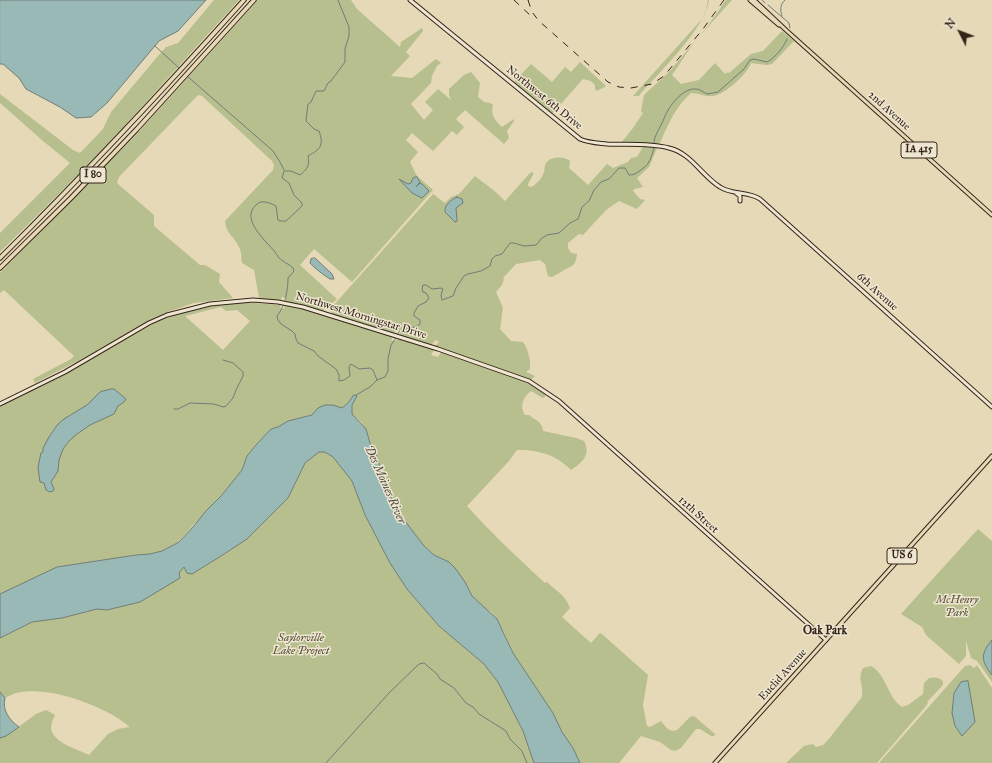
<!DOCTYPE html>
<html>
<head>
<meta charset="utf-8">
<style>
	body { margin:0 }
	#map { position:relative; width:992px; height:763px; overflow:hidden; background:#e5d9b7; font-family:"IM FELL Great Primer",serif }
	canvas { display:block }
	.north { position:absolute; left:940px; top:12px; width:40px; height:40px; -webkit-text-stroke:3px #eee6d0; paint-order:stroke; rotate:312deg; font-size:11px; font-weight:700; line-height:16px; text-align:center; color:#342419 }
	.north::after { content:''; display:block; margin:auto; width:14px; height:18px; background:#342419; clip-path:polygon(50% 0,100% 100%,50% 72%,0 100%) }
</style>
</head>
<body>
<div id="map">
<canvas width="992" height="763"></canvas>
<div class="north">N</div>
</div>
<script>
const g = document.querySelector('canvas').getContext('2d');
g.lineJoin = 'round';
function fillPath(path, color) { g.fillStyle = color; g.fill(path, 'evenodd'); }
function strokePath(path, color, width, dash) { g.strokeStyle = color; g.lineWidth = width; g.lineCap = dash ? 'butt' : 'round'; g.setLineDash(dash || []); g.stroke(path); }
function write(font, color, halo, rows, align = 'center') {
  g.font = font + ' "IM FELL Great Primer",serif'; g.lineWidth = 3; g.setLineDash([]); g.textBaseline = 'middle'; g.strokeStyle = halo; g.fillStyle = color; for (const [text, x, y, turn = 0] of rows) {
    g.save(); g.translate(x, y); g.rotate((+turn || 0) * Math.PI / 180); g.textAlign = isNaN(turn) ? turn : align; if (halo) g.strokeText(text, 0, 0); g.fillText(text, 0, 0); g.restore();
  }
}
fillPath(new Path2D(`
	M214,0H239L98,155L0,252V233L70,163L43,141L0,103V94L73,150L80,153L103,129L111,112L158,56L166,47L178,43Z
	M258,0H351L357,9L400,47L401,42L422,28L423,31L406,52L410,56L391,76L412,78L436,59L441,63L437,66L432,76L431,83L411,104L424,120L433,110L425,102L438,89L451,100L449,95V89L464,75L471,72L480,83L478,97L484,102L490,103L493,105C490,115 495,120 502,127L514,119V121L507,131L509,138L504,144L465,110L456,119L464,127L457,135L452,131L433,151L412,133L406,140L418,152L410,162L417,176L433,190L352,282L314,249L300,265L337,299L327,308L323,311L286,302V298L282,297L281,301L259,298L254,270L242,263C241,258 242,252 239,247C234,236 226,234 225,221L273,170L274,165L272,161L202,96L198,95L119,177L117,182L119,185L154,215V226L200,265H205L220,274L219,282L233,298L194,303L170,311L144,323L80,360L35,383L33,379L71,359L74,356L4,290L0,293V273L135,136Z
	M708,0H709C706,27 660,72 641,93L639,96H633L702,19L706,10Z
	M726,0H732L695,41L672,75L681,84L699,80L715,63L725,74L728,72L729,73L751,54L763,51L782,31L794,41L772,64L767,65L751,63C747,74 726,94 713,96C706,97 699,93 691,93C675,107 668,125 659,145L621,143L633,128L643,113L641,111L644,95L669,72L707,27Z
	M580,62L606,86L597,91L595,89V85L591,81L583,79L551,115L513,83L531,64L552,82L565,67L571,72Z
	M643,147L657,148L649,167L637,178L643,187L634,189L633,191L640,199L645,200L637,209L619,201L606,210L583,235L579,234L568,243V248L571,253L577,254C576,268 569,266 561,272C558,274 555,275 552,277L548,276L545,264L540,260L516,264L503,278L504,279L502,285L496,292L503,308C501,315 502,322 500,329L511,341L523,342C528,349 531,361 530,369L526,372L535,376L531,380L436,347V345L439,342L436,340L431,345L430,344L399,335L401,331L397,330L394,333L334,315L331,312L332,307L433,194L445,203L451,197L459,194L475,176C485,184 496,191 505,201L530,173L533,172V175L528,184V186L532,187C537,183 542,179 544,172C545,169 544,166 546,163C551,156 565,156 570,161L569,168L588,185L607,164L613,168L628,162L631,158L637,157Z
	M239,302L281,305L280,308L284,309L285,305L305,310L393,337L391,340L396,341L398,338L434,350L431,355L438,357L441,352C464,360 532,378 546,396L543,398L531,391C523,397 519,407 525,415H529C536,421 542,421 543,431L576,438L584,441C591,455 583,462 571,470C557,455 537,449 517,450L509,461L467,506C492,534 518,558 545,583L547,582C557,592 565,594 570,608L562,617L591,643L600,633L603,635L648,675L643,705L647,726L650,727L661,721C666,727 669,733 677,730L690,717L694,716L715,734L714,736H711L700,729H696L681,748L675,751L671,750L660,742L641,736L619,763H580L573,748L562,732L553,713L513,653L504,632L492,613L484,608L472,596L465,582L441,558L434,555L424,546L402,517L391,497L376,456L362,423L352,414V405L357,396L354,395L348,403L342,408L333,405L318,408L312,415L288,421L278,427L271,429L256,445L247,456L242,470L233,482L178,542L162,551L150,554L136,555L57,567L0,594V406L60,377L158,321L184,312L201,307ZM221,307L226,311L237,310L250,321L223,350L185,316Z
	M319,452H325L333,457L352,481L365,515L390,563L407,589L439,626L484,664L498,682L523,731L534,763H0V738L6,736L36,714L46,710L55,715C53,719 51,724 51,728C53,743 77,749 89,755L108,734L118,729L130,727C105,706 49,685 16,693C13,694 9,696 5,698L0,692V638L32,622L62,618L97,609L107,610L140,602L179,573L184,567L187,573L192,574L221,556L247,539L288,498L305,463Z
	M978,529L992,541V682L977,661L971,658L966,641V656L959,664L926,635L922,627L901,614Z
	M970,665L974,668L977,665L992,688V763H879L965,666Z
	M871,666C887,675 887,697 902,707L908,705L923,694L924,683L929,678C934,677 939,677 943,681V685L927,702L928,703L926,706L877,763H786L804,746L813,744L816,747L823,745L828,740L862,697C864,685 857,680 863,668Z`), '#b6bf8d');
const water = new Path2D(`
	M0,0H206L178,31L159,41L107,103L91,117L76,118L60,107L26,89L19,78L3,64H0Z
	M417,177L420,182L416,187L420,183L422,184L429,191L422,198L412,193L399,179L408,184L411,183L413,178Z
	M457,197L462,199L463,203L456,208L457,221L455,222L445,212C444,205 451,200 457,197Z
	M315,258L332,274L334,279H330C325,276 313,267 310,263L311,259Z
	M111,389H114L126,399L124,402L118,406L114,414L90,425L77,434L69,441L63,449L59,460L58,471L51,482L54,489L53,491L50,492L46,490L44,483L40,482L38,467L41,453L43,452V448L49,437L58,424L64,419L87,405L100,392Z
	M354,395L357,396L352,405V414L366,429L370,443L375,449L377,458L391,497L402,517L424,546L434,555L449,562L455,568L465,582L472,596L497,619L513,653L553,713L562,732L573,748L580,763H534L523,731L498,682L484,664L439,626L407,589L390,563L365,515L352,481L333,457L325,452H319L305,463L288,498L247,539L221,556L192,574L187,573L184,567L179,573L180,578L140,602L107,610L97,609L62,618L32,622L0,638V594L57,567L136,555L150,554L162,551L179,542L194,526L205,512L221,496L242,470L247,456L256,445L271,429L278,427L288,421L312,415L318,408L325,405H333L342,408L348,403Z
	M992,640V675C981,661 980,654 992,640Z
	M968,681L975,722L962,736L955,726L952,713L954,693L961,682Z
	M0,692L5,698C2,710 9,720 19,727L6,736L0,738Z`);
fillPath(water, '#98b9b6');
strokePath(water, '#707d77', 1);
strokePath(new Path2D(`
	M762,0L765,3
	M768,5L789,23L790,28
	M782,16C780,9 780,5 785,0
	M155,46L179,68
	M187,76L273,151L280,162L284,170
	M654,143C654,136 659,130 662,123C664,120 664,117 666,114C671,104 683,88 696,89C700,89 703,92 707,94L718,92L744,69L750,60L754,59L767,62C776,57 783,48 787,39
	M284,171L282,178L289,183L294,195L302,203V206L286,221H280L278,220L276,206C270,203 261,199 256,205C240,219 266,241 275,252C277,255 279,259 283,261C286,264 290,264 293,268L294,271L288,278C288,290 285,307 277,316L278,320L281,324L292,331L295,334L296,339L298,343L314,351L318,356L336,369L339,375V381L344,380L350,376L349,367L351,364L359,369L370,368L373,370L377,380
	M285,171H291L300,175C307,169 310,166 308,156C321,149 324,145 319,131L314,129L306,121L308,104L311,102L316,91H324L328,83L331,81L345,62V49L349,36V27L338,0
	M397,335C401,324 413,331 420,324V320L414,316V313L418,306L426,302L429,298L426,293L423,292L422,289L423,285H426L432,289L441,288L443,289L441,295L442,300L453,296L456,288L464,276L468,274L481,271L490,266L492,259L495,256L502,254L510,243H514L524,246L536,245L542,238L547,235L559,233L570,223L578,219L582,207L589,201L594,190L601,182L609,179L619,168H625L629,175C633,175 635,174 638,172C650,164 650,161 654,148
	M356,395L370,387L377,380L385,377L388,371V359L391,345L396,338
	M174,409H178L190,403L214,404L223,407L226,406L233,398L236,390L243,376V372L233,363L223,360
	M326,763L389,693L419,664L424,663L437,674L440,679L454,688L466,703L473,707L479,714L506,731L510,739L522,751L527,763`), '#707d77', 1);
const secondary = new Path2D(`
	M410,0L580,139C589,143 598,143 607,144C627,145 650,143 669,148C691,153 702,176 720,187C732,195 748,191 760,199L992,407
	M736,193L740,196V201
	M0,404L65,372L149,323L167,315L210,304L253,300L278,302L303,307L438,349L529,381L559,401L826,640`);
const primary = new Path2D(`
	M750,0L779,25
	M754,0L787,31L992,215
	M715,763L992,456`);
const highway = new Path2D(`
	M0,258C84,175 165,88 244,0
	M0,268L71,198L137,129L254,0`);
strokePath(secondary, '#342419', 5);
strokePath(primary, '#342419', 5);
strokePath(highway, '#342419', 5.5);
strokePath(secondary, '#eee6d0', 3);
strokePath(primary, '#e5d9b7', 3);
strokePath(highway, '#e5d9b7', 3.5);
strokePath(new Path2D(`
	M514,0L532,17
	M528,0L532,12L539,21L608,82L619,87L631,88L652,84L664,76L703,29L724,0`), '#342419', 1, [7, 7]);
for (const [x, y, w] of [
	[919,150,36],
	[93,175,26],
	[902,556,30]
]) { const box = new Path2D(); box.roundRect(x - w / 2, y - 8, w, 16, 3); g.fillStyle = '#eee6d0'; g.fill(box); strokePath(box, '#342419', 1); }
write('bold 10px', '#342419', null, [
	["IA 415",919,150],
	["I 80",93,175],
	["US 6",902,556]
]);
write('11px', '#342419', '#eee6d0', [
	["Northwest 6th Drive",544,98,39],
	["2nd Avenue",889,111,42],
	["6th Avenue",877,292,42],
	["Northwest Morningstar Drive",361,316,17],
	["12th Street",698,515,42],
	["Euclid Avenue",783,675,-48]
]);
write('italic 11px', '#544b36', '#eee6d0', [
	["McHenry",957,600],
	["Park",957,613],
	["Saylorville",301,638],
	["Lake Project",301,651]
]);
write('italic 12px', '#4d4940', '#eee6d0', [
	["Des Moines River",385,485,66]
]);
write('bold 12px', '#342419', '#eee6d0', [
	["Oak Park",825,631]
]);
</script>
</body>
</html>
